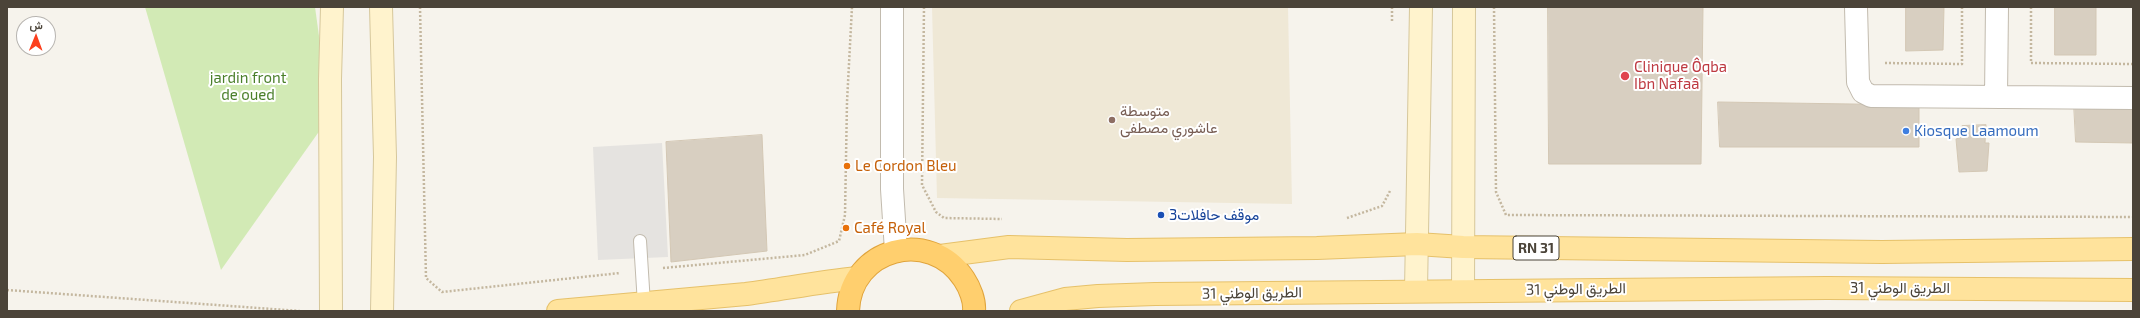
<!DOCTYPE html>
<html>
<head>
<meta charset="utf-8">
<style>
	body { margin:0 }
	#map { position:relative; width:2140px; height:318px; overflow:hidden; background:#f6f3ec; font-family:"Exo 2",Vazirmatn,sans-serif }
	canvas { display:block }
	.frame { position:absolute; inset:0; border:8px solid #4b4439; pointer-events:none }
	.north { position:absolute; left:16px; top:16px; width:40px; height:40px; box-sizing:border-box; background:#fff; border:1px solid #b7b4b0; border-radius:50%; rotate:1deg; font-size:11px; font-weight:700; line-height:16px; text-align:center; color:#4b4439 }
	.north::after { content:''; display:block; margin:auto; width:14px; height:18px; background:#fc3f1d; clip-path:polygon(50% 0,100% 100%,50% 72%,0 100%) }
</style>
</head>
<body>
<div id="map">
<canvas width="2140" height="318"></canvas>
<div class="frame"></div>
<div class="north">ش</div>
</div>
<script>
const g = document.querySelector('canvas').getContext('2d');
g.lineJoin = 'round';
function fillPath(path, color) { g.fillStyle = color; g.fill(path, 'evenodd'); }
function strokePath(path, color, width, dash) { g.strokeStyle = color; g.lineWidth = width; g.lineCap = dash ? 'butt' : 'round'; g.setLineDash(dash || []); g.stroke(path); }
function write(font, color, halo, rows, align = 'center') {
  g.font = font + ' "Exo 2",Vazirmatn,sans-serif'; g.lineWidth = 4; g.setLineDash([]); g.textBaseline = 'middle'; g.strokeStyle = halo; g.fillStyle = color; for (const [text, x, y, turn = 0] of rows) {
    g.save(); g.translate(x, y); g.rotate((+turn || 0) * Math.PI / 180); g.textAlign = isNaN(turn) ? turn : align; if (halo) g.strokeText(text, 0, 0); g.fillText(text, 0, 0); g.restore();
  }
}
fillPath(new Path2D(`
	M932,7H1288L1292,204L937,198Z`), '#efe8d6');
fillPath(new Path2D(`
	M145,7H315L330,116L221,270Z`), '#d2eab5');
fillPath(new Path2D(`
	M662,143L668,257L598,260L593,147Z`), '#e5e3e0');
const building = new Path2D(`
	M1548,7H1703L1701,164H1549Z
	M1906,7H1944L1943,50L1906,51Z
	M2055,7H2096V55H2055Z
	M1718,102L1919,105V147H1720Z
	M2074,104H2133V143L2076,142Z
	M1986,125L1985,143H1989L1987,171L1959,172L1956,139L1962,137V126Z
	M762,135L767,251L671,262L666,142Z`);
fillPath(building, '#d8cfc1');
strokePath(building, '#d3c7b4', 1);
const lane = new Path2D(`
	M640,241L644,304`);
const street = new Path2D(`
	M892,7V189L896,251
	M1856,7L1858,82L1863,92L1871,96L2133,98
	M1996,97L1997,7`);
const secondary = new Path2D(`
	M381,7L385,157L382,311
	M1416,290L1421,7
	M1463,291L1464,7
	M331,311L330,79L332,7`);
const primary = new Path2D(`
	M940,256L1009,247L1127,250L1317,248L1417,244L1463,247L1882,252L2133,249
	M558,311C620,305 683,300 746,294C783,289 820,282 857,278
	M1021,311L1065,299L1098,296L1155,294L1827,288L2133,290`);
const highway = new Path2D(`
	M848,311C850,248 930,227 964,279C970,288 975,301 974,311`);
strokePath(lane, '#c2bbae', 14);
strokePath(street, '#c2bbae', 24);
strokePath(secondary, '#d6c79b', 24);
strokePath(primary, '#e6c16a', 24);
strokePath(highway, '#e0a43c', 24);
strokePath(new Path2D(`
	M420,7L426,278L442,292L620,273
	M924,7L922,185L936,212L944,218L1002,219
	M1392,7V23
	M1494,7L1496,192L1506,215L2133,217
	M2031,7V63L2133,64
	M1885,63L1962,64V7
	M1347,218L1382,206L1390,191
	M663,268L805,255L839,241L845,215L847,102L852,7
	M7,290L300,311`), '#c4b79f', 2.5, [2, 2]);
strokePath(lane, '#fff', 12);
strokePath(street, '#fff', 22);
strokePath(secondary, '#fff3cd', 22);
strokePath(primary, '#ffe39c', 22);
strokePath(highway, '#ffcf6e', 22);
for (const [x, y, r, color] of [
	[1625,76,5,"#e0444e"],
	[1112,120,4,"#8d6e63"],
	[1906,131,4,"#3f7fe0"],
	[847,166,4,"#e8710a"],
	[1161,215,4,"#1a4fb4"],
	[846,228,4,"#e8710a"]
]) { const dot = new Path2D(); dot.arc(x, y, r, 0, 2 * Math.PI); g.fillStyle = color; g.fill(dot); strokePath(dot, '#fff', 1.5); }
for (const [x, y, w] of [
	[1536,248,46]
]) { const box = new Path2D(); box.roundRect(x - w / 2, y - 12, w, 24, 3); g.fillStyle = '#fff'; g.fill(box); strokePath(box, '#4b4439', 1); }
write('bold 14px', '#4b4439', null, [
	["RN 31",1536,248]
]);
write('15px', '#be3a42', '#fff', [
	["Clinique Ôqba",1634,67],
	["Ibn Nafaâ",1634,84]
], 'left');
write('15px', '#4a7f2a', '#fff', [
	["jardin front",248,78],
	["de oued",248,95]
]);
write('15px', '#785e54', '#fff', [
	["متوسطة",1120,111],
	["عاشوري مصطفى",1120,128]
], 'left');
write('15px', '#366cbe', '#fff', [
	["Kiosque Laamoum",1914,131]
], 'left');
write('15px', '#c56008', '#fff', [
	["Le Cordon Bleu",855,166],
	["Café Royal",854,228]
], 'left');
write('15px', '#164399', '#fff', [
	["موقف حافلات3",1169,215]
], 'left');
write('15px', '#4b4439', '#fff', [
	["الطريق الوطني 31",1900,288],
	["الطريق الوطني 31",1576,289,-1],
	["الطريق الوطني 31",1252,293,-1]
]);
</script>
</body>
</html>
